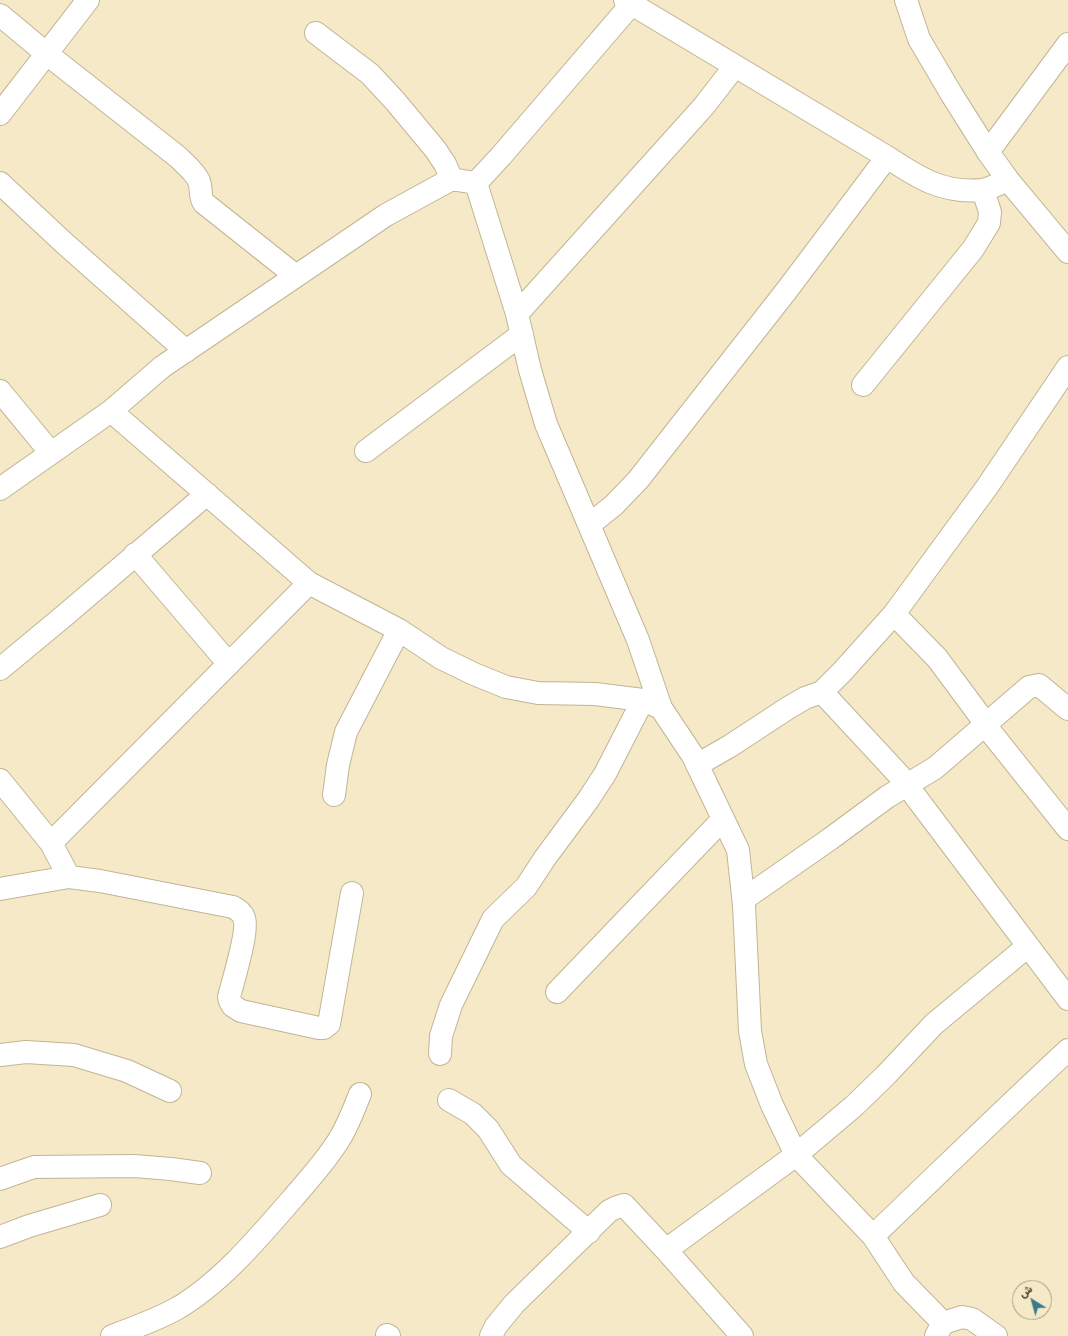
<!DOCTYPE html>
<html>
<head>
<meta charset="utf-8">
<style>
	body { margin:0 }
	#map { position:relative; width:1068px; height:1336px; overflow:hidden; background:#f5e9c7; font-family:"IBM Plex Sans",Vazirmatn,sans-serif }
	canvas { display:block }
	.north { position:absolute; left:1012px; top:1280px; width:40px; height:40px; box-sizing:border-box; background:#f5e9c7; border:1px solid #a9a086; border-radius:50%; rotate:323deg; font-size:11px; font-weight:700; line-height:16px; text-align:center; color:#373325 }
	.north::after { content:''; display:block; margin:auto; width:14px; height:18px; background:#3a7a8e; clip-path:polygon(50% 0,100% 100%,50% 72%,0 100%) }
</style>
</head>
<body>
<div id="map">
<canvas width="1068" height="1336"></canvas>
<div class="north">ش</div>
</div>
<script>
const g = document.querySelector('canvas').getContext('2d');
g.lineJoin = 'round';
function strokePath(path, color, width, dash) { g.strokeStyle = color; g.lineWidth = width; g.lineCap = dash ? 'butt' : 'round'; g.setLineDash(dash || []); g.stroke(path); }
const street = new Path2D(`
	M625,0L887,157
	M0,15L47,54L178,157C185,164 195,172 199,181C202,189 199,196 204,203L296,276
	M316,33L370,74L395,101L435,149L445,164L449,173L450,180
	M0,114L88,0
	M988,152L1068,44
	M0,183L63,242L186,351
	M476,183L517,314L530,370L546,424L638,640L661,708L693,756L738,850L744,905L750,1031L756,1064L772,1105L796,1155L873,1236
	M517,314L704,106L735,66
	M863,385L973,249L989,223L990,212L983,190
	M0,391L51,453
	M111,411L309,583L399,630L441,658L474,674L506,687L538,693L595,694L643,700L661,708
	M366,451L522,334
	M0,489L111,411L162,367L386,215L450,180H457L476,183L501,156L635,0
	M589,525L614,505L638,480L787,290L887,157C917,177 943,194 982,190C990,189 1000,183 1008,180
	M135,554L229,664
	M894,614L937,658L983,720L985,725L1068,829
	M0,669L64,616L207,494
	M822,692L900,776L1068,999
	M697,765L730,746L788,708L805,698L822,692L842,672L894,614L987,487L1068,367
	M0,780L51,843
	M334,795L338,765L346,732L399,630
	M69,877L51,843L309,583
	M0,889L69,877L100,881L233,907C238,910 242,912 244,918C249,930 233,981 229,997L230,1001L233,1006L241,1011L319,1028H324L329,1024L352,893
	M744,899L830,839L887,797L935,768L1029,687L1039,685L1068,709
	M557,992L723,819
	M440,1054L441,1036L451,1005L493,919L526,887L545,858L588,800L605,774L643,700
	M0,1055L26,1052L74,1055L127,1071L170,1091
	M449,1100L473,1114L488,1129L511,1165L589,1232
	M0,1179L34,1167L134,1166L171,1169L200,1173
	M0,1237L29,1226L100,1205
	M666,1250L796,1155L854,1106L886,1075L934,1024L1028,946
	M943,1323L962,1317L972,1319L996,1336
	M387,1335L389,1336
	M112,1336C134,1328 156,1320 176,1309C220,1284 260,1236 293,1198C309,1179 327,1160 340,1138C348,1125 354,1109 360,1094
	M491,1336L496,1326L514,1304L609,1211L615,1208L624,1205L666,1250L742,1336
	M936,1336L943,1323L904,1283L873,1236C938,1174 1002,1111 1068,1050`);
const secondary = new Path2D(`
	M906,0L919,39L952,95L988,152L1008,180L1068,252`);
strokePath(street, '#c1b595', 24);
strokePath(secondary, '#c1b595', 24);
strokePath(street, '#fff', 22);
strokePath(secondary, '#fff', 22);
</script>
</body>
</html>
